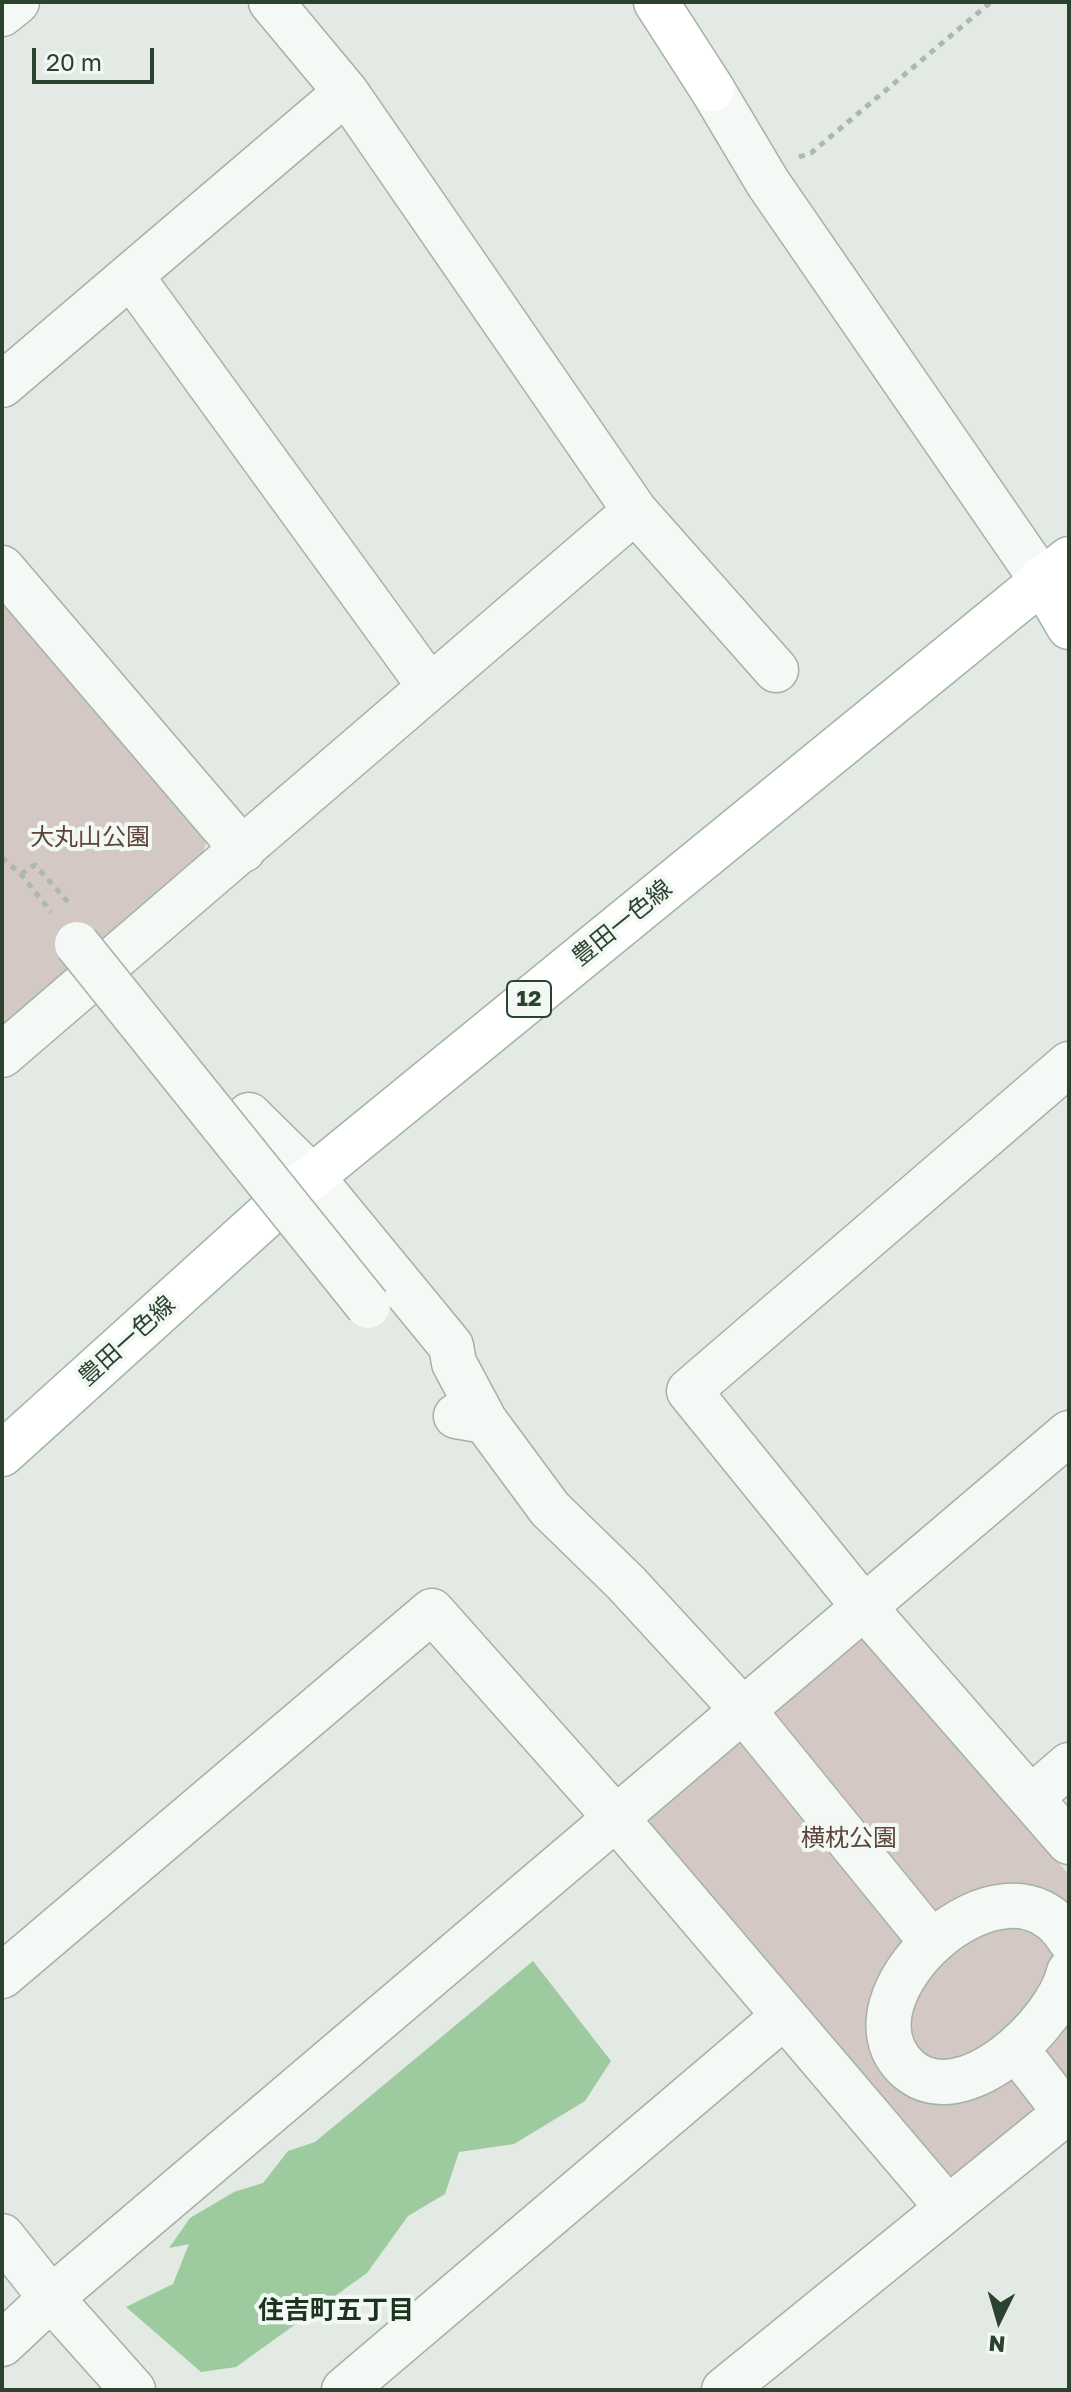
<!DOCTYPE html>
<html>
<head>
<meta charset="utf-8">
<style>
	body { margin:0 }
	#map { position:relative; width:1071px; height:2392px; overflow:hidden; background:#e2eae3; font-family:"Golos Text",sans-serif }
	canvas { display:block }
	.frame { position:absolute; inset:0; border:4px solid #2b422e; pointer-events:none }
	.north { position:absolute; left:959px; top:2280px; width:80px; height:80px; -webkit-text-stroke:6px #f2f8f3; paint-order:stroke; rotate:185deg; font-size:22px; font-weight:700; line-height:32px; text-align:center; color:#2b422e }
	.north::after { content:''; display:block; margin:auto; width:28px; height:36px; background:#2b422e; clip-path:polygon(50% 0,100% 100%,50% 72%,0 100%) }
	.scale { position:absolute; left:32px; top:48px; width:122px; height:36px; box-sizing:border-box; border:4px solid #2b422e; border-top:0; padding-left:10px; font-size:24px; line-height:28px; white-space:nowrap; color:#2b422e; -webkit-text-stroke:6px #f2f8f3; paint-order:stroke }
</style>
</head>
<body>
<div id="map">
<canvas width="1071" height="2392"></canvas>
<div class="frame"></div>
<div class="north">N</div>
<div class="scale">20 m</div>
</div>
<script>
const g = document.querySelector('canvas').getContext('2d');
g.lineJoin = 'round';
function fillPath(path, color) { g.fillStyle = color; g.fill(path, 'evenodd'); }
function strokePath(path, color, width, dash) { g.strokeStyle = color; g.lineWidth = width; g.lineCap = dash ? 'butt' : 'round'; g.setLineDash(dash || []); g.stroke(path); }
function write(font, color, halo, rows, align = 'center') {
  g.font = font + ' "Golos Text","Noto Sans JP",sans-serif'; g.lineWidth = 8; g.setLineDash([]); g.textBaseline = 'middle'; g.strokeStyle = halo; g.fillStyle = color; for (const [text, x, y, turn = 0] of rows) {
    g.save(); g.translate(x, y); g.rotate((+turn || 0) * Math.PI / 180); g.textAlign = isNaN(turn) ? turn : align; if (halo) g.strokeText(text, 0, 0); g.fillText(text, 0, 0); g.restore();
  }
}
fillPath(new Path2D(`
	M2,597L207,837L203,855L2,1028Z
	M853,1637L873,1639L1069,1875V2083L958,2179L944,2178L649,1829L653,1807Z`), '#d4c8c4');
fillPath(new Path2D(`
	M533,1961L611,2061L585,2101L514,2144L459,2152L445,2194L408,2216L367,2273L236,2367L201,2372L126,2307L173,2284L189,2244L169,2248L190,2218L234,2192L263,2183L288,2151L315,2142Z`), '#9eca9f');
const street = new Path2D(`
	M271,2L346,92L635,511L776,670
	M2,14L17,2
	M712,89L768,183L1041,579
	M131,276L430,687
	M2,385L346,92
	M2,568L243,850
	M2,1055L635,511
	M1069,1064L689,1391L864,1607L1069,1842
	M249,1115L312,1177L451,1346L454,1363L485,1421
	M456,1416L485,1421L550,1509L626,1583L743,1710L930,1940
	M1032,1797L1069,1765
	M1069,1939C1007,1836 830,1999 908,2069C962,2116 1057,2024 1069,1972
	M2,1976L432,1611L616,1818L947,2207
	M1017,2050L1069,2117
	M2,2236L51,2298L133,2390
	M2,2344L51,2298L1069,1433
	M344,2390L782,2018
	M724,2390L1069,2110`);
const secondary = new Path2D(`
	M656,2L712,89
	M1041,579L1069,627`);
const primary = new Path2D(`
	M2,1454L280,1203L1069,559`);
strokePath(street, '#a4b1a5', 47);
strokePath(secondary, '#a4b1a5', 47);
strokePath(primary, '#a2b6a4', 47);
strokePath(new Path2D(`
	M799,157L811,153L991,2
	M2,858L21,874L51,912
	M21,874L35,865L68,902`), '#acb7ae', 5, [6, 6]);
strokePath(street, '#f5f9f6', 44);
strokePath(secondary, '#fff', 44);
strokePath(primary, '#fff', 44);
const streetBridge = new Path2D(`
	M77,944L368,1306`);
strokePath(streetBridge, '#a4b1a5', 47, []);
strokePath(streetBridge, '#f5f9f6', 44);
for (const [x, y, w] of [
	[529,999,44]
]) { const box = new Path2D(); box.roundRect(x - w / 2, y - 18, w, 36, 6); g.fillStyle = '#f2f8f3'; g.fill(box); strokePath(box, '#2b422e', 2); }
write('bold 22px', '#2b422e', null, [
	["12",529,999]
]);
write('24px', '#5e4438', '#f2f8f3', [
	["大丸山公園",90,837],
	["横枕公園",849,1838]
]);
write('24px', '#2b422e', '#f2f8f3', [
	["豊田一色線",622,923,-39],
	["豊田一色線",127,1341,-42]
]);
write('bold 26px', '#1d3320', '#f2f8f3', [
	["住吉町五丁目",336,2311]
]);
</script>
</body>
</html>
